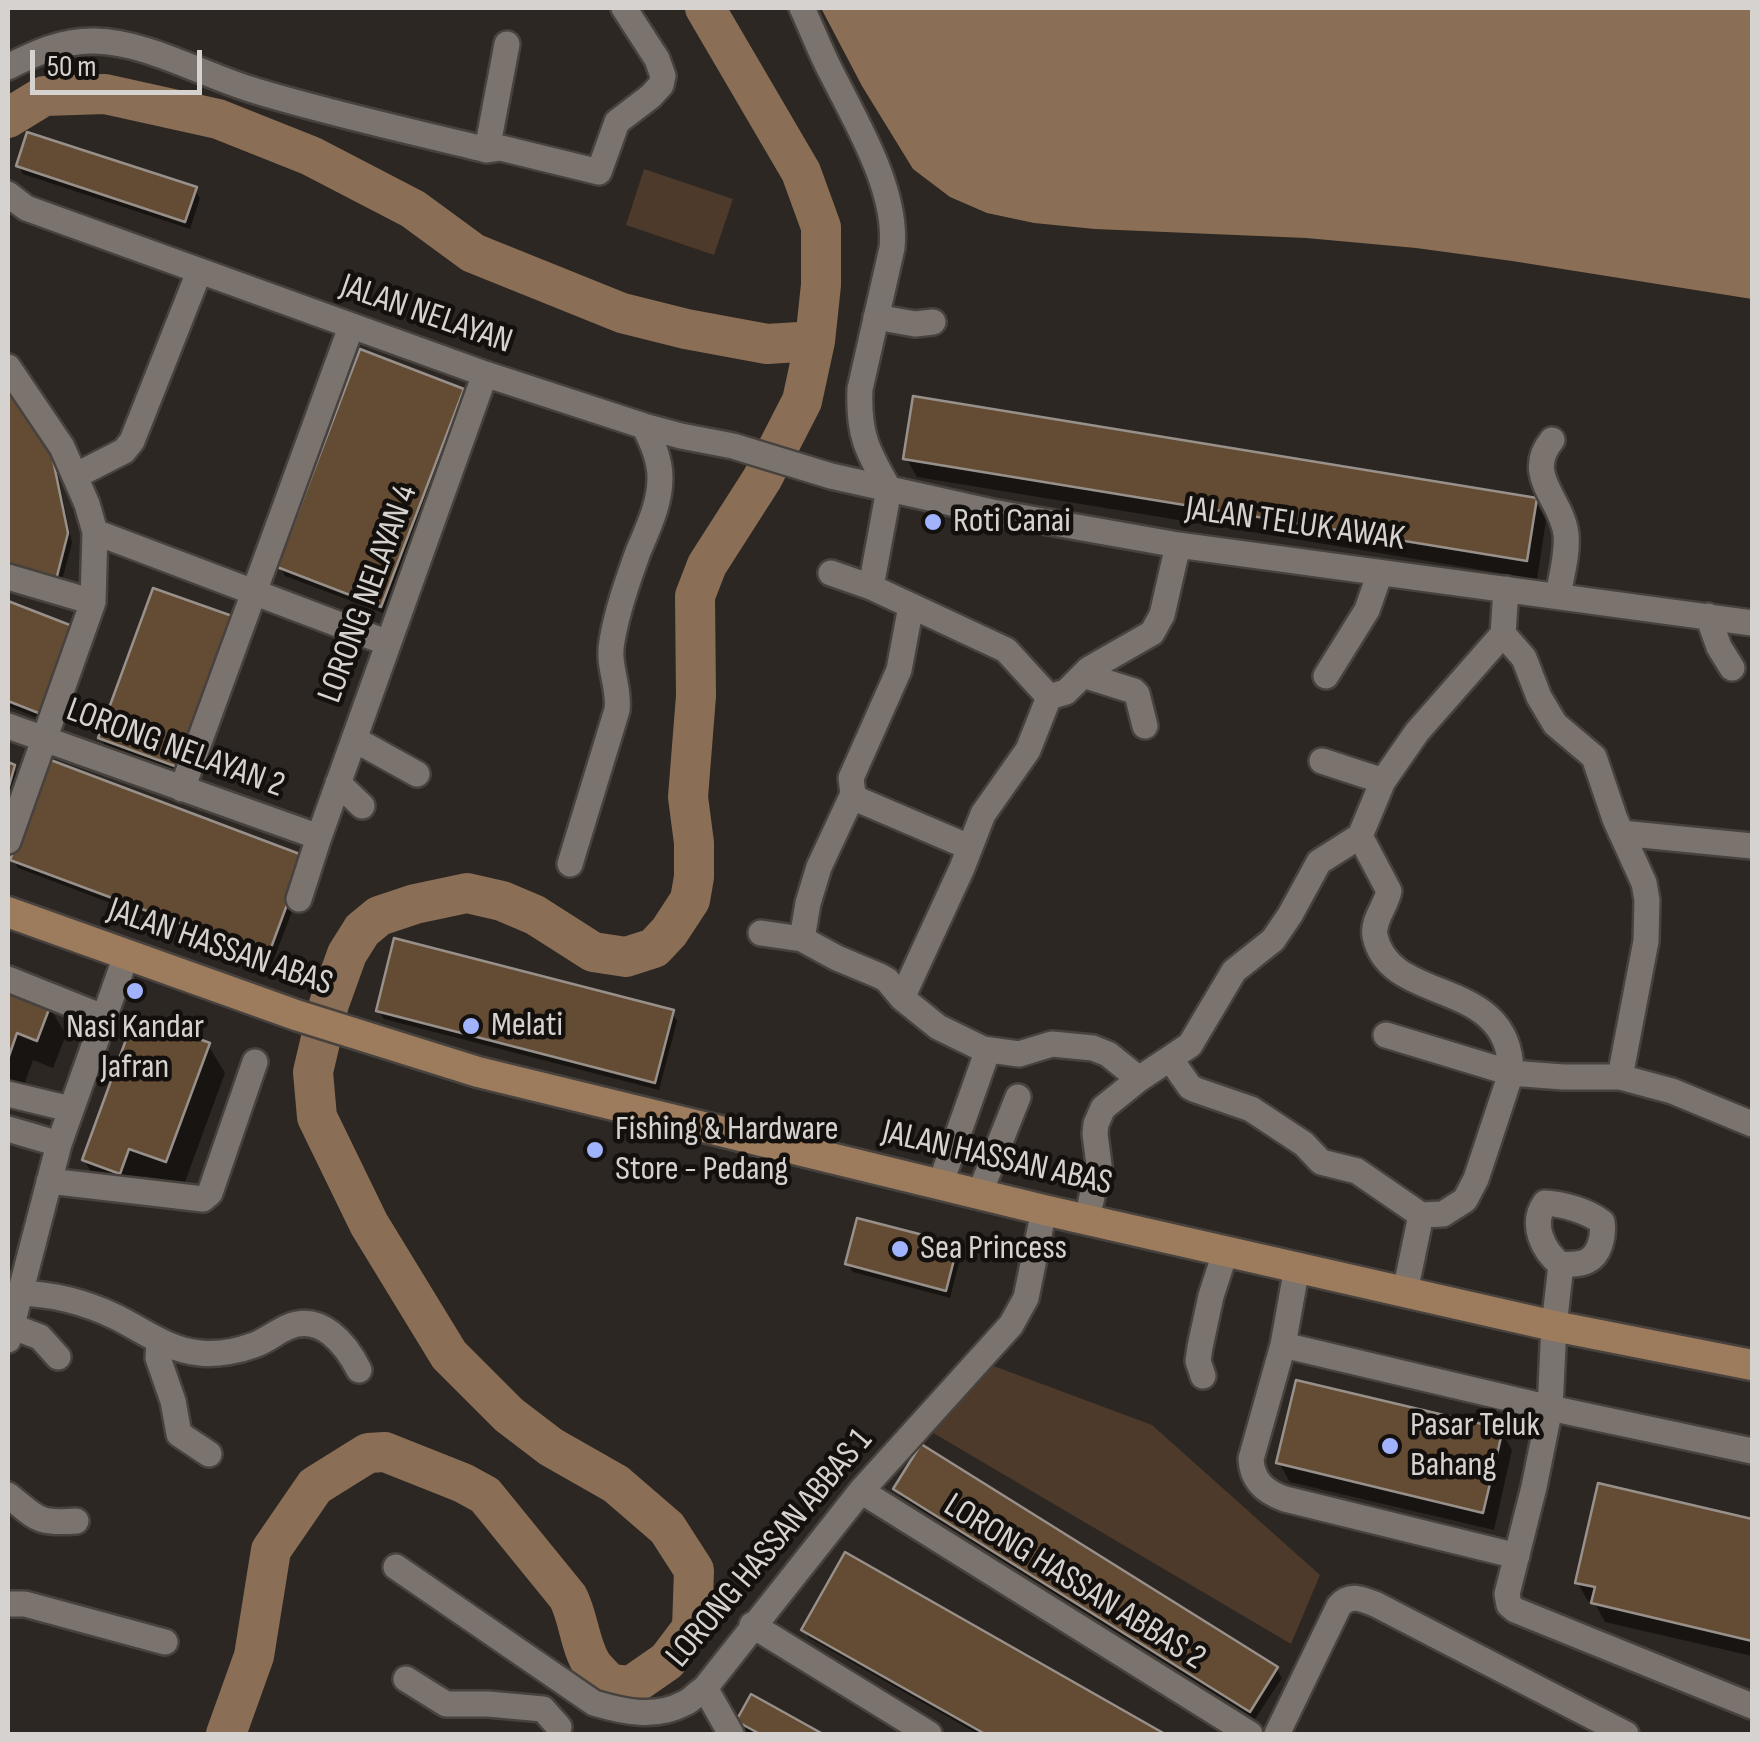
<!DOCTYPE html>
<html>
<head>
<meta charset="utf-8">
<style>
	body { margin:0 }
	#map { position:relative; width:1760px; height:1742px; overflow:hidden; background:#2c2722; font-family:"Sofia Sans Condensed",sans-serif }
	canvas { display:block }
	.frame { position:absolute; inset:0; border:10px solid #d5d2cf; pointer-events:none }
	.scale { position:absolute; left:30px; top:50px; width:172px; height:45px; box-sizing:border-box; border:5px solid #d5d2cf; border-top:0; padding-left:12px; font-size:30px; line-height:35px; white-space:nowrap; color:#d5d2cf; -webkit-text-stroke:8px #13100e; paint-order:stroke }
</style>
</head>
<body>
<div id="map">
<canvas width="1760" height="1742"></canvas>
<div class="frame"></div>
<div class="scale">50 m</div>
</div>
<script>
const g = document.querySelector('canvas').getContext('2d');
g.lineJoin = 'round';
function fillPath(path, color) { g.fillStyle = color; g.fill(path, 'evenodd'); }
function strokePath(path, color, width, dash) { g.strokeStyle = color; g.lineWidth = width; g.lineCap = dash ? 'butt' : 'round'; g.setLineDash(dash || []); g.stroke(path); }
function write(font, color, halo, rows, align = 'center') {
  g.font = font + ' "Sofia Sans Condensed",sans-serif'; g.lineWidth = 9; g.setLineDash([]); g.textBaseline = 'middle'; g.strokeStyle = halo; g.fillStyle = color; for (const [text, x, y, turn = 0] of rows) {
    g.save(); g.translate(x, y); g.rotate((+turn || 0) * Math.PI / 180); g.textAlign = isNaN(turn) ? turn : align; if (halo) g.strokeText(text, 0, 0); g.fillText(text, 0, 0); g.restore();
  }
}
fillPath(new Path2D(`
	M644,169L733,199L714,255L626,225Z
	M991,1365L1152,1425L1320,1575L1291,1644L930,1431Z`), '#4d3a2a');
fillPath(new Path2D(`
	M821,8H1752V299L1512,261L1416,248L1306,238L1095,229L1034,223L987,213L950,197L913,169L862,86Z`), '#8a6e56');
fillPath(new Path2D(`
	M18,165L195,190L200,198L190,229L23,174Z
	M462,391L467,400L386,614L285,576L280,567Z
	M8,396L54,456L72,543L59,591L8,571Z
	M906,458L1535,501L1546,520L1537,579L917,477Z
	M154,591L185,775L106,747L101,738Z
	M8,604L73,629L45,721L8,706Z
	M8,765L13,767L18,776L8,812Z
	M13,859L309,867L272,964L18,868Z
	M8,990L49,1006L66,1035L53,1068L33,1060L19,1099L8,1095Z
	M378,1010L672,1012L677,1021L659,1090L384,1019Z
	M208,1045L225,1073L182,1190L145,1176L136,1202L101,1189L84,1160Z
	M956,1247L961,1255L950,1298L853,1272L848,1264Z
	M1501,1431L1512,1450L1494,1530L1290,1482L1279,1463Z
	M1600,1486L1752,1522V1656L1605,1622L1594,1602L1588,1601L1577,1582Z
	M896,1489L1277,1669L1282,1678L1255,1719L901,1497Z
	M846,1555L1160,1734H978L809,1638L804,1630Z
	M752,1697L818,1734H752L744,1730L739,1721Z`), '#0007');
strokePath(new Path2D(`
	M8,118L44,96L105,94L218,119L311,156L413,209L473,253L622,313L686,329L767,344L815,341
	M226,1734L254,1656L271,1550L315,1486L368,1453L385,1452L463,1483L485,1495L568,1597C579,1618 580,1648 593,1666C598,1672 604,1678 610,1684L631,1686L667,1661L692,1628L694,1570L667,1528L616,1484L551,1447L509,1415L449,1355L369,1224L317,1117L313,1072L329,1004L347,954L362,930L379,916L415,904L467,893L502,901L535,915L593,952L626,957L654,948L669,932L690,900L694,877V843L688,797L696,696L695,596L707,565L762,479L802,401L815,341L821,285V227L801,172L705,8`), '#8a6e56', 40);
const building = new Path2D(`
	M27,132L197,187L185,222L16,166Z
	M360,349L464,389L381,607L277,567Z
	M8,392L50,445L68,533L55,584L8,566Z
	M913,396L1537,498L1527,561L903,459Z
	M153,588L235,617L180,768L98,738Z
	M8,601L75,627L41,714L8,701Z
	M48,759L305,856L268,956L10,860Z
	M8,762L15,765L8,790Z
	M394,938L674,1010L655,1083L376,1011Z
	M8,988L51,1004L37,1041L17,1033L8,1059Z
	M135,1015L210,1043L166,1162L129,1149L120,1174L82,1160Z
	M857,1218L958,1244L946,1291L845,1264Z
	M1296,1380L1503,1429L1483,1513L1276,1463Z
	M921,1444L1278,1667L1250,1712L893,1489Z
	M1598,1483L1752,1519V1641L1591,1603L1595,1587L1575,1583Z
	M845,1552L1165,1734H985L801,1630Z
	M751,1694L823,1734H760L736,1721Z`);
fillPath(building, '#644b33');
strokePath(building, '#98918b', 2.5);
const minor = new Path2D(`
	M802,8C812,29 820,51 831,72C856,122 898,191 892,248L860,389C858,434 867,451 889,489L871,587
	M8,67C35,53 63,40 95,41C148,42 204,76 256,91C332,114 410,131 487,150L501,148L599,172L617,122L651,96L661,85L663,76L657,59L624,8
	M487,150L507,44
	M8,194L26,208L485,374L644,426L681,436L733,446L831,476L992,512L1178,545L1752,623
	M876,317L915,324L933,322
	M8,367L62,447L87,504L95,532L93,602L8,841
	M1552,440C1523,475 1562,499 1566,534C1568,554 1561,577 1558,596
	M75,476L124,451L132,441L199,272
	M95,532L388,643
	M831,573L871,587L1006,650L1049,697
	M8,577L93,602
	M1708,616L1719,647L1732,668
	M1503,634L1524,658L1539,697L1555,724L1594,757L1615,819L1644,883L1647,900L1646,941L1620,1077
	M1083,675L1134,691L1137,694L1145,726
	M1326,676L1367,610L1380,573
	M8,726L319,837
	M354,739L417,774
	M1322,761L1383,781
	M338,783L362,806
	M182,789L351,327
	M853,794L859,800L969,847
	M1621,833L1752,846
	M1360,836L1389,891C1386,906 1372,921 1375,936C1390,1007 1511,975 1511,1073L1476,1179L1465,1200L1443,1214L1421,1215L1405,1292
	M570,864L617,710C620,686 607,666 612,641C617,611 628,580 638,552C648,528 660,504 660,478C660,459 652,442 644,426
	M299,899L319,837L485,374
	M761,933L802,939L837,958L880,976L887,980L902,998L938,1027L983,1049L1019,1054L1052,1044L1093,1048L1108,1054L1139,1079
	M802,939L808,903L819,867L853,794L851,778L899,670L911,606
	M8,979L103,1017
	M902,998L962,868L983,814L1028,750L1049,697L1066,692L1089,669L1152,633L1162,615L1178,545
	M1386,1035L1511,1073L1563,1077H1620L1672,1091L1752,1124
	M1171,1060L1190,1087L1196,1090L1251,1109L1304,1144L1321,1162L1357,1171L1421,1215
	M8,1094L70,1109
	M8,1129L59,1144
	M49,1181L203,1199L210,1193L255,1062
	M940,1185L985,1058L983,1049
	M979,1195L1018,1097
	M1545,1203C1564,1204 1587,1211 1602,1222C1604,1235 1600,1255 1587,1261C1580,1265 1568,1264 1561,1265C1543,1251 1530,1224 1545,1203Z
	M1087,1219L1099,1165L1095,1134L1096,1124L1103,1108L1139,1079L1190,1045L1234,971L1273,940L1290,915L1319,862L1360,836L1383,781L1417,732L1503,634L1506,589
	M1561,1265L1554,1326L1550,1408L1534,1487L1507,1594L1509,1605L1515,1610L1752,1706
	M1297,1267L1283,1345L1251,1459C1252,1481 1265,1492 1285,1499L1517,1556
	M19,1293C53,1294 85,1302 116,1317C144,1331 168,1350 200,1353C217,1355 238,1351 254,1345C266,1341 276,1332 288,1327C321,1313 346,1344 359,1370
	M11,1326L40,1337L58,1357
	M8,1340L59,1144L126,956
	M159,1342L158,1358L173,1401L179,1434L209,1454
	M1283,1345L1550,1408L1752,1451
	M1203,1376L1198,1361L1200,1347L1211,1296L1226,1250
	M861,1491L1250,1734
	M8,1495C37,1518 36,1524 76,1521
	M396,1567L594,1703C624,1712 655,1719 685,1703C692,1700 698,1692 705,1688L861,1491L1011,1325L1026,1298L1044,1210
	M8,1604H25L165,1642
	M752,1625L929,1734
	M406,1679L446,1704H488L543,1709L559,1727
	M705,1688L731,1734
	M1277,1734L1339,1606C1350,1593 1363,1599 1377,1605L1626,1734`);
const major = new Path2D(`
	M8,912L299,1016L478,1072L1044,1210L1554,1326L1752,1365`);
strokePath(minor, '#47423e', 30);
strokePath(major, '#47423e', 35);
strokePath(minor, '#7a736e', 25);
strokePath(major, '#9d7b5d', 30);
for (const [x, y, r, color] of [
	[933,522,10,"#a1b3fd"],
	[135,991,10,"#a1b3fd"],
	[471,1026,10,"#a1b3fd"],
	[595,1150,10,"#a1b3fd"],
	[900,1249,10,"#a1b3fd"],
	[1390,1446,10,"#a1b3fd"]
]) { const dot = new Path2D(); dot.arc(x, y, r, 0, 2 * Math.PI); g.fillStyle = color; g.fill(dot); strokePath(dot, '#13100e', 4); }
write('35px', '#d5d2cf', '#13100e', [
	["JALAN NELAYAN",426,315,19],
	["JALAN TELUK AWAK",1295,525,8],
	["LORONG NELAYAN 4",369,594,-70],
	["LORONG NELAYAN 2",175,749,20],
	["JALAN HASSAN ABAS",220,948,19],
	["JALAN HASSAN ABAS",997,1159,13],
	["LORONG HASSAN ABBAS 1",770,1549,-50],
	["LORONG HASSAN ABBAS 2",1074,1583,32]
]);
write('35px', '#d5d2cf', '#13100e', [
	["Roti Canai",953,522],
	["Melati",491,1026],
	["Nasi Kandar",135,1028,"center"],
	["Jafran",135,1068,"center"],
	["Fishing & Hardware",615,1130],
	["Store - Pedang",615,1170],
	["Sea Princess",920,1249],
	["Pasar Teluk",1410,1426],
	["Bahang",1410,1466]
], 'left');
</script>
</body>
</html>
